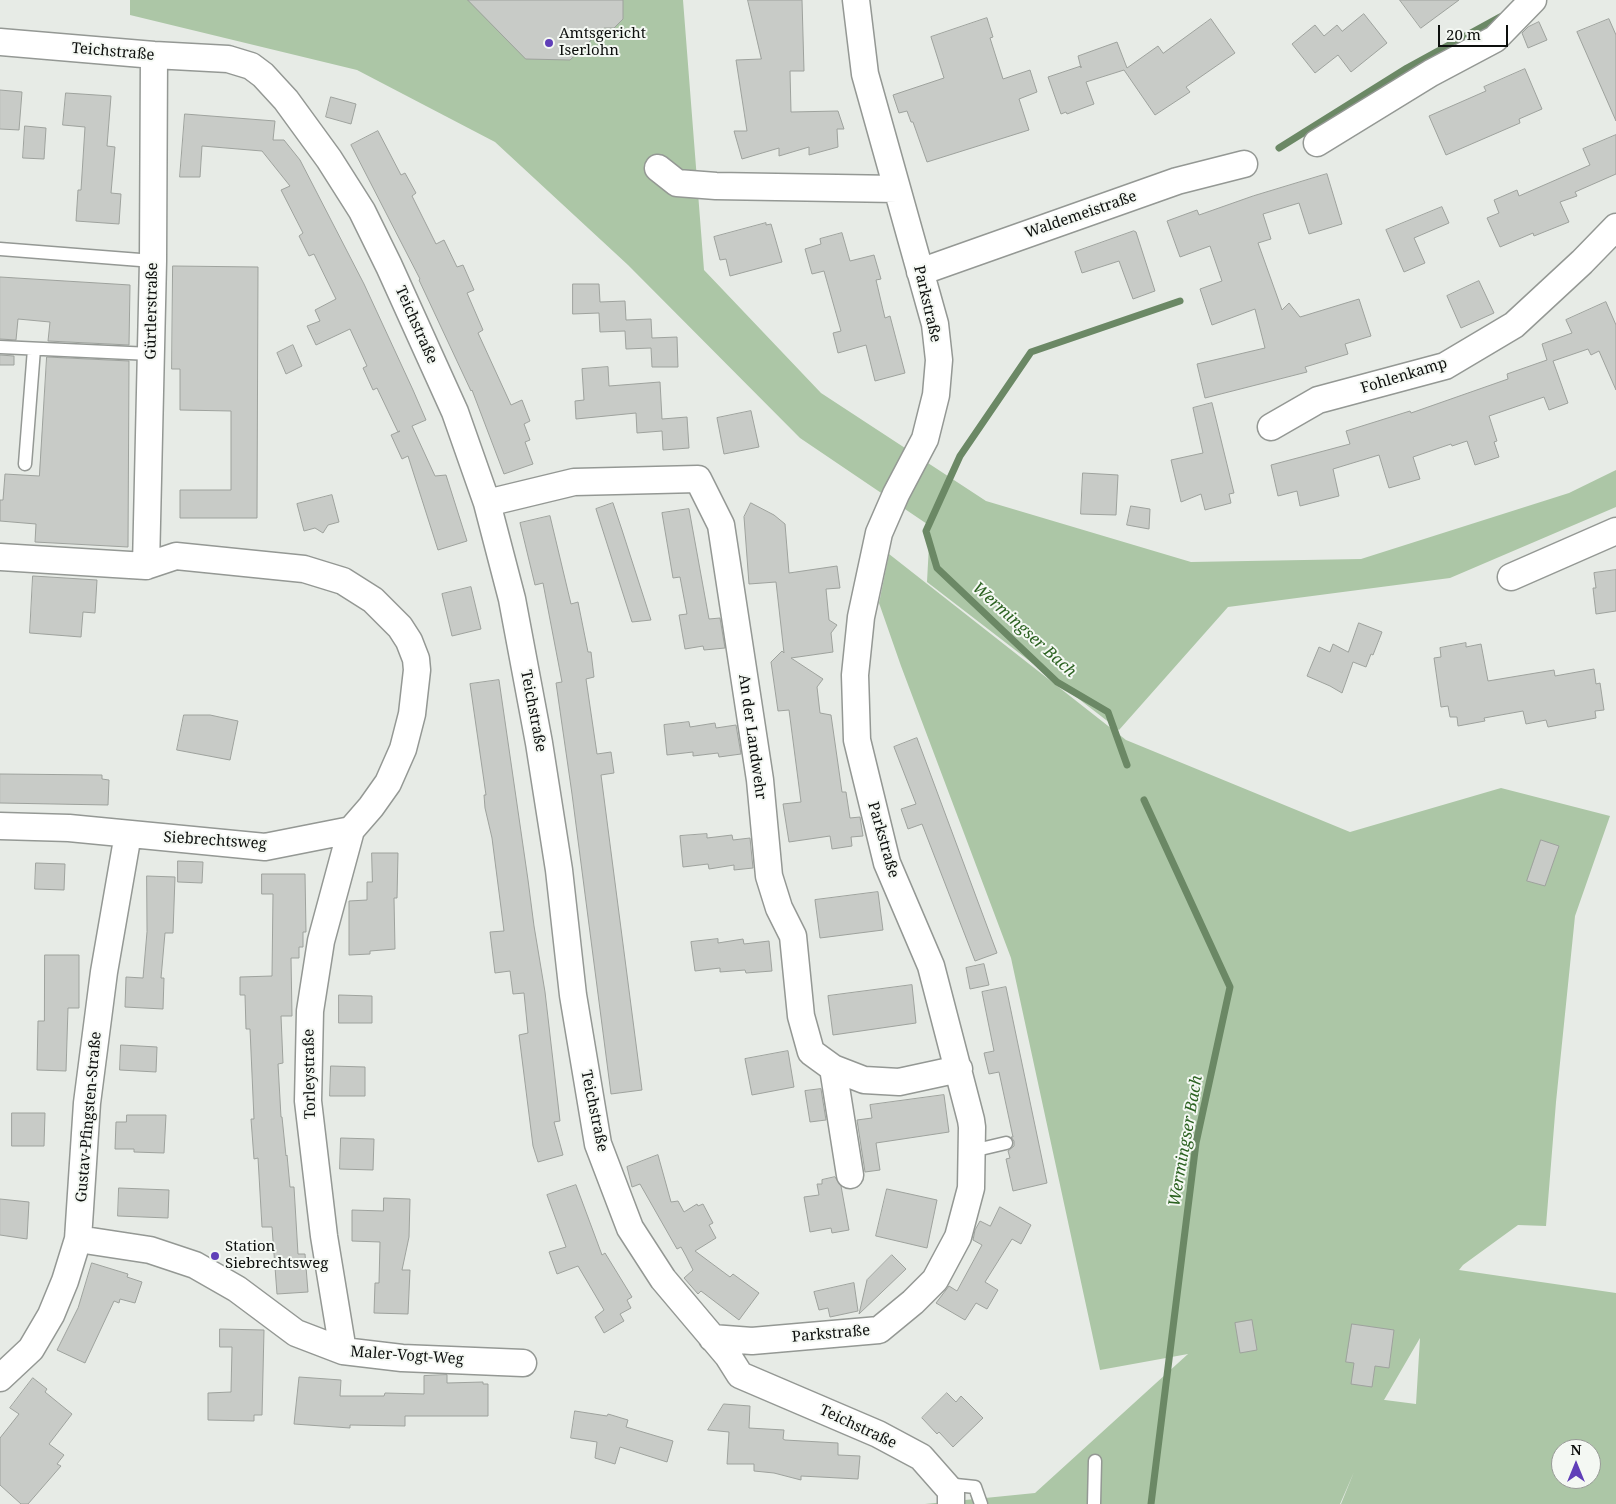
<!DOCTYPE html>
<html>
<head>
<meta charset="utf-8">
<style>
	body { margin:0 }
	#map { position:relative; width:1616px; height:1504px; overflow:hidden; background:#e7ebe6; font-family:"Noto Serif",serif }
	canvas { display:block }
	.north { position:absolute; left:1551px; top:1439px; width:50px; height:50px; box-sizing:border-box; background:#f4f8f3; border:1px solid #989b97; border-radius:50%; rotate:0deg; font-size:14px; font-weight:700; line-height:20px; text-align:center; color:#0d0f0d }
	.north::after { content:''; display:block; margin:auto; width:18px; height:22px; background:#603fb8; clip-path:polygon(50% 0,100% 100%,50% 72%,0 100%) }
	.scale { position:absolute; left:1438px; top:25px; width:70px; height:22px; box-sizing:border-box; border:2px solid #0d0f0d; border-top:0; padding-left:6px; font-size:15px; line-height:18px; white-space:nowrap; color:#0d0f0d; -webkit-text-stroke:4px #f4f8f3; paint-order:stroke }
</style>
</head>
<body>
<div id="map">
<canvas width="1616" height="1504"></canvas>
<div class="north">N</div>
<div class="scale">20 m</div>
</div>
<script>
const g = document.querySelector('canvas').getContext('2d');
g.lineJoin = 'round';
function fillPath(path, color) { g.fillStyle = color; g.fill(path, 'evenodd'); }
function strokePath(path, color, width, dash) { g.strokeStyle = color; g.lineWidth = width; g.lineCap = dash ? 'butt' : 'round'; g.setLineDash(dash || []); g.stroke(path); }
function write(font, color, halo, rows, align = 'center') {
  g.font = font + ' "Noto Serif",serif'; g.lineWidth = 4; g.setLineDash([]); g.textBaseline = 'middle'; g.strokeStyle = halo; g.fillStyle = color; for (const [text, x, y, turn = 0] of rows) {
    g.save(); g.translate(x, y); g.rotate((+turn || 0) * Math.PI / 180); g.textAlign = isNaN(turn) ? turn : align; if (halo) g.strokeText(text, 0, 0); g.fillText(text, 0, 0); g.restore();
  }
}
fillPath(new Path2D(`
	M130,0H683L704,270L821,393L986,501L1191,562L1361,559L1569,493L1616,470V507L1450,578L1228,607L1119,730L927,582L930,526L800,438L628,265L495,142L357,70L130,15Z
	M889,554L1126,740L1350,832L1501,788L1610,816L1575,916L1556,1102L1546,1226L1518,1225L1463,1265L1459,1270L1616,1293V1504H1341L1354,1472L1340,1504H925L1035,1493L1188,1354L1100,1370L1011,958L901,666L879,603ZM1420,1338L1416,1404L1385,1400H1384ZM1561,1449H1591V1479H1561Z`), '#acc6a6');
strokePath(new Path2D(`
	M1279,148L1407,68L1500,17
	M1127,765L1108,712L1057,682L937,568L926,531L960,456L1031,352L1180,301
	M1144,800L1230,987L1196,1143L1151,1504`), '#6b8865', 7);
const building = new Path2D(`
	M468,0H623V19L614,28H604L570,60L526,59Z
	M748,0H802L804,71H790L791,112L838,111L844,129H837L838,147L809,155V147L779,156V148L742,159L734,131H747L736,60L761,59Z
	M1400,0H1459L1421,28Z
	M1364,14L1387,43L1351,72L1338,55L1315,73L1292,44L1315,25L1324,36L1337,25L1342,31Z
	M987,18L993,37L990,38L1003,79L1030,70L1037,92L1019,99L1029,130L927,162L913,122H911L907,111L899,113L893,95L944,78L931,37Z
	M1211,19L1235,53L1186,87L1190,92L1155,115L1124,70L1086,82L1094,104L1067,114L1066,112L1061,114L1048,77L1081,66V68L1078,56L1117,42L1127,68L1158,46L1163,53Z
	M1609,19L1616,35V121L1577,32Z
	M1539,22L1547,40L1528,48L1522,33L1528,27Z
	M1525,69L1542,109L1519,119L1520,123L1446,155L1429,116L1486,91L1484,87Z
	M0,90L22,92L19,130L0,129Z
	M66,93L111,96L107,146L115,147L111,193L121,194L119,224L76,221L78,190H81L85,127L63,125Z
	M331,97L356,104L351,124L326,117Z
	M185,114L275,121L273,140H284L300,160L364,284L413,390L426,420L412,426L435,476L446,475L467,541L438,550L408,456L402,459L391,435L400,431L398,432L377,388L373,390L363,368L367,366L350,329L316,345L307,326L320,321L315,310L336,299L314,254L309,256L299,236L303,233L281,190L290,186L262,151L202,146L200,177H180Z
	M25,126L46,128L44,159L23,158Z
	M378,131L401,175L405,173L416,193L412,196L436,244L444,240L457,267L463,265L474,290L467,293L483,330L478,333L511,405L522,400L530,421L524,424L530,440L525,442L533,464L504,474L472,390L471,391L419,280L420,279L351,145Z
	M1616,135V174L1575,192L1577,196L1560,202L1569,222L1534,236L1533,233L1500,247L1487,218L1499,213L1494,200L1517,190L1519,196L1590,165L1583,149Z
	M1327,174L1342,224L1309,234L1299,203L1263,214L1271,239L1258,243L1282,310L1289,303L1300,317L1359,299L1371,336L1345,344L1348,354L1305,367L1307,372L1205,398L1197,364L1265,348L1255,309L1212,325L1200,289L1222,281L1210,246L1180,257L1167,221L1197,210L1199,215L1253,196Z
	M1442,207L1449,223L1414,238L1425,263L1404,272L1386,230Z
	M766,223V225L771,224L782,262L730,276L726,259L720,260L714,237Z
	M1134,231L1136,232L1155,291L1133,299L1119,261L1082,273L1075,252Z
	M842,233L850,261L874,255L881,279L876,280L885,318L890,316L905,373L875,381L866,345L838,353L833,333L841,331L824,271L812,274L805,249L821,244L820,239Z
	M173,266L258,267L257,518H180V490H231V411L180,410V369H172Z
	M0,277L130,285L129,345L48,341L50,322L18,319L16,340L0,339Z
	M1479,281L1494,313L1461,328L1447,296Z
	M573,284H599L600,302L625,301L626,320L651,319L652,338L677,337L678,367H652L651,348L626,349L625,331L600,332L599,313L573,314Z
	M1606,302L1616,325V390L1599,351L1591,355L1588,349L1553,361L1568,403L1549,410L1544,397L1489,416L1497,441L1494,442L1499,457L1475,465L1467,441L1452,446L1451,444L1413,457L1420,479L1389,488L1379,455L1333,469L1339,496L1300,506L1297,491L1278,496L1271,465L1350,444L1346,431L1410,411L1411,413L1508,379L1507,374L1547,360L1542,344L1572,333L1566,320Z
	M293,345L302,366L286,374L277,353Z
	M0,355L14,356V365H0Z
	M47,357L129,361L128,547L35,542L36,524L0,521V500H3L5,474L39,476Z
	M608,367L609,386L660,382L662,419L687,417L689,448L663,450L662,431L637,433L636,413L576,419L575,401L584,400L582,369Z
	M1212,403L1234,493L1229,494L1231,503L1205,510L1201,494L1181,502L1171,460L1203,453L1193,408Z
	M751,411L759,447L724,454L717,418Z
	M1083,473L1118,475L1116,515L1081,514Z
	M332,495L339,522L328,525L323,533L315,528L304,531L297,504Z
	M613,503L622,530L651,620L632,622L596,509Z
	M751,503L774,515L785,524L789,573L837,566L840,588L826,589L829,620L837,625L831,633L833,652L791,658L823,679L817,687L820,713L831,715L842,792H846L850,818L860,817L863,836L851,837L852,846L832,849L830,836L789,842L783,804L801,802L789,710L778,711L771,662L782,651L784,653L776,582L749,584L744,517Z
	M1131,506L1150,509L1149,529L1127,525Z
	M689,509L709,619L720,618L725,648L704,650L703,646L685,649L679,615L687,614L680,577L673,578L662,513Z
	M550,516L571,604L578,602L588,652H591L594,677L586,679L597,754L611,752L614,773L601,775L642,1090L611,1094L572,794L556,683L562,682L543,583L535,585L520,523Z
	M1616,570V611L1596,614L1593,588H1596L1594,573Z
	M33,576L97,580L95,613L83,612L81,637L30,633Z
	M471,587L481,629L452,636L442,594Z
	M1359,623L1382,632L1373,655L1371,654L1366,667L1353,662L1342,693L1330,686L1307,676L1319,647L1330,652L1333,644L1348,652Z
	M1466,643V647L1481,644L1488,681L1554,670L1555,676L1594,669L1596,684L1600,683L1604,710L1595,711L1596,718L1548,727L1546,720L1526,724L1523,711L1484,718L1485,721L1458,726L1457,717H1450L1448,706L1441,707L1434,658L1441,657L1440,648Z
	M499,680L528,880L534,926L545,992L560,1121L554,1122L563,1155L538,1162L533,1146L519,1035L528,1033L524,993L513,994L510,971L495,973L490,932L504,931L492,838L485,808L484,795H486L470,684Z
	M184,715H210L238,721L230,760L177,750Z
	M689,722L690,727L715,723L716,728L736,725L741,754L719,757L718,753L693,756V752L667,755L664,725Z
	M917,738L997,953L975,961L922,824L908,829L901,809L916,804L894,747Z
	M0,774L102,775V779L109,780L108,805L0,803Z
	M707,834V838L732,835L733,840L750,838L753,868L734,870V865L709,869L708,864L683,867L680,836Z
	M1541,840L1559,846L1545,886L1527,881Z
	M372,853H398L397,898H394L395,949L370,951V954L349,955V901L367,900V882H372Z
	M178,861L203,862L202,883L178,882Z
	M36,863L65,864L64,890L35,889Z
	M262,874H305L306,932H303V947H299V958H291L292,1016H281L283,1063L278,1064L281,1117H282L286,1156L287,1155L290,1187H294L298,1254H305L308,1292L277,1294L272,1227H262L258,1158L254,1159L251,1119H254L250,1029H246L245,995H240V977L272,976L273,894H262Z
	M147,876L175,877L173,933H165L161,978H164L163,1009L125,1007L126,977L143,978L147,932Z
	M878,892L883,930L820,938L815,900Z
	M718,939V943L743,939L744,944L769,941L772,971L746,973L745,970L720,972V968L695,971L691,942Z
	M45,955H79V1008H68L66,1071L37,1070L38,1021H44Z
	M984,964L989,985L970,989L966,968Z
	M912,985L916,1023L833,1035L828,996Z
	M1006,987L1047,1183L1013,1191L1006,1159L1010,1158L1008,1151L1014,1146V1141L1011,1137H1013L999,1072L989,1074L984,1053L994,1051L982,992Z
	M339,995L372,996V1023H339Z
	M121,1045L157,1047L156,1072L120,1070Z
	M788,1051L794,1087L752,1095L745,1059Z
	M331,1066L365,1067V1096H330Z
	M821,1089L826,1120L810,1122L805,1091Z
	M944,1095L949,1132L876,1143L880,1170L865,1172L857,1120L872,1118L870,1105Z
	M12,1113H45L44,1146H12Z
	M127,1115H166L164,1153L134,1152V1149H115L116,1122H126Z
	M341,1138L374,1139L373,1170L340,1169Z
	M658,1155L671,1202L678,1201L684,1212L697,1204L698,1206L703,1204L713,1223L709,1225L716,1238L695,1251L730,1277L733,1274L759,1293L739,1320L701,1291L698,1294L684,1278L693,1270L686,1256L681,1247L677,1249L640,1184L632,1187L627,1167Z
	M835,1177L841,1186L849,1230L832,1233L831,1228L810,1232L804,1197L819,1195L817,1184H822V1180Z
	M576,1185L602,1255L605,1253L632,1297L627,1300L631,1308L620,1314L624,1321L604,1333L595,1317L604,1310L578,1266L557,1274L549,1252L566,1247L547,1195Z
	M119,1188L169,1190L168,1218L118,1216Z
	M887,1189L937,1200L927,1248L876,1236Z
	M384,1198L410,1199L409,1237L402,1270H410L408,1314L374,1313L375,1283H379L380,1242L352,1241V1210L383,1211Z
	M0,1199L29,1202L27,1239L0,1235Z
	M1000,1207L1031,1225L1021,1244L1012,1239L985,1282L998,1290L987,1309L976,1303L965,1320L936,1303L949,1286L957,1291L982,1245L973,1240L975,1230L980,1221L990,1226Z
	M892,1255L906,1269L859,1314L867,1280Z
	M92,1263L128,1274L127,1277L142,1282L135,1303L120,1299L119,1303L114,1301L85,1363L57,1350L78,1308Z
	M854,1283L858,1311L830,1317L828,1308L819,1310L814,1292Z
	M1252,1320L1257,1350L1240,1353L1235,1323Z
	M1352,1324L1394,1330L1389,1368L1375,1366L1372,1387L1351,1384L1354,1363L1346,1362Z
	M220,1329L264,1330L262,1415H254V1421L208,1420V1393L231,1392L232,1347H220Z
	M447,1375V1383L483,1382V1384H488V1416H405V1426L350,1425V1428L294,1424L299,1377L341,1380L340,1396H384L385,1393L424,1394V1376Z
	M33,1378L47,1389L45,1392L72,1414L49,1444L64,1455L57,1464L61,1466L28,1504H21L0,1485V1438L19,1414L10,1408Z
	M947,1393L956,1402L961,1396L983,1418L953,1447L939,1432L937,1434L922,1418Z
	M724,1404L750,1406L749,1428L784,1430L783,1439L785,1440L838,1443V1455L860,1456L858,1479L801,1476V1480L774,1473L754,1471V1464H727L729,1432L708,1430Z
	M575,1411L607,1416L608,1414L628,1420L626,1427L673,1441L667,1462L620,1447L615,1464L595,1458L597,1442L571,1438Z`);
fillPath(building, '#c8cbc7');
strokePath(building, '#9ea29d', 1);
const service = new Path2D(`
	M0,249L153,261
	M0,347L151,354
	M25,464L34,349
	M972,1151L1006,1143
	M946,1484L975,1487L981,1504
	M1094,1504L1095,1461`);
const minor = new Path2D(`
	M0,42L154,55L228,59L251,66L263,75L286,100L329,159L362,211L389,266L455,412L487,503L512,599L539,743L559,870L573,995L598,1144L630,1228L663,1279L728,1356L740,1375L878,1434L921,1457L951,1491V1504
	M1317,143L1431,73L1495,39L1533,0
	M658,168L677,183L716,186L897,189
	M920,272L1177,181L1244,164
	M1271,427L1318,400L1445,366L1514,325L1582,262L1616,227
	M487,503L574,482L698,479L721,525L760,780L769,876L779,908L793,936L801,1016L811,1052L833,1068L864,1080L899,1082L959,1069
	M0,557L146,566L176,556L304,569L343,581L373,600L400,627L409,641L416,659L417,670L412,714L403,749L388,783L371,807L351,830L265,847L69,828L0,826
	M146,566L153,261L154,55
	M1511,577L1616,531
	M833,1068L850,1175
	M78,1239L150,1250L195,1265L237,1289L296,1333L343,1351L402,1358L523,1363
	M712,1338L752,1341L879,1330L913,1302L935,1280L958,1237L971,1188L972,1127L971,1120L931,966L887,863L857,740L855,675L861,617L879,533L896,494L925,439L936,395L939,360L935,324L865,74L856,0
	M343,1351L324,1236L308,1101L310,1011L321,941L351,830
	M0,1378L31,1349L51,1315L65,1281L78,1239L87,1103L104,972L128,834`);
strokePath(service, '#949894', 15);
strokePath(minor, '#949894', 29);
strokePath(service, '#fff', 12);
strokePath(minor, '#fff', 26);
for (const [x, y, r, color] of [
	[549,43,5,"#603fb8"],
	[215,1256,5,"#603fb8"]
]) { const dot = new Path2D(); dot.arc(x, y, r, 0, 2 * Math.PI); g.fillStyle = color; g.fill(dot); strokePath(dot, '#f4f8f3', 2); }
write('15px', '#0d0f0d', '#f4f8f3', [
	["Amtsgericht",559,34],
	["Iserlohn",559,51],
	["Station",225,1247],
	["Siebrechtsweg",225,1264]
], 'left');
write('15px', '#0d0f0d', '#f4f8f3', [
	["Teichstraße",113,52,5],
	["Waldemeistraße",1081,215,-19],
	["Parkstraße",927,304,77],
	["Gürtlerstraße",152,311,-89],
	["Teichstraße",416,325,66],
	["Fohlenkamp",1404,376,-17],
	["Teichstraße",533,711,79],
	["An der Landwehr",752,737,82],
	["Parkstraße",883,840,74],
	["Siebrechtsweg",215,841,4],
	["Torleystraße",310,1074,-91],
	["Teichstraße",594,1111,78],
	["Gustav-Pfingsten-Straße",89,1117,-85],
	["Parkstraße",831,1334,-5],
	["Maler-Vogt-Weg",407,1356,4],
	["Teichstraße",858,1427,25]
]);
write('italic 16px', '#2b6120', '#f4f8f3', [
	["Wermingser Bach",1024,630,42],
	["Wermingser Bach",1186,1141,-80]
]);
</script>
</body>
</html>
